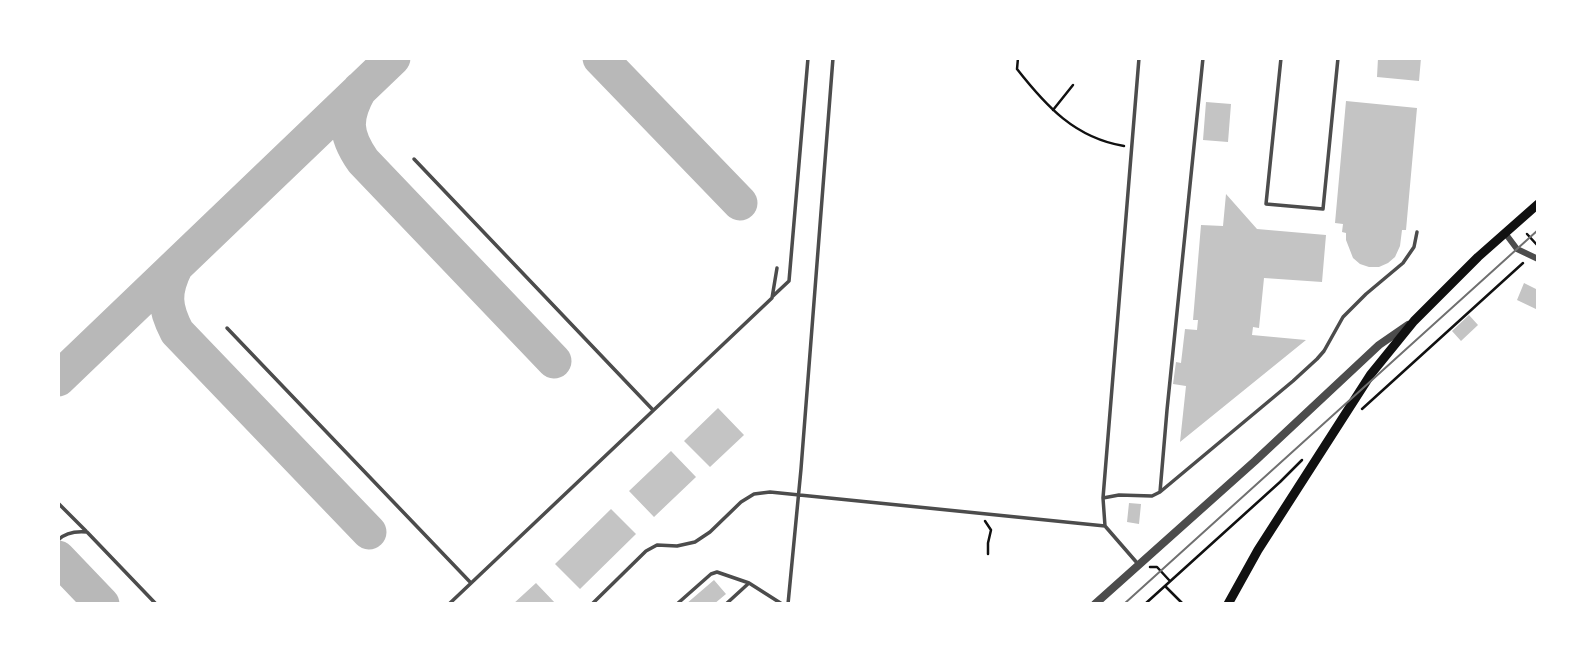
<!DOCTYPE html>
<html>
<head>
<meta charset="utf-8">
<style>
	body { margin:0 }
	#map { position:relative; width:1596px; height:662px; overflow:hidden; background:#fff; font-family:"Space Grotesk",sans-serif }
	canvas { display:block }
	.frame { position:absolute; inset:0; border:60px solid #fff; pointer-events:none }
</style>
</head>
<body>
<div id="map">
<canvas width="1596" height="662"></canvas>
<div class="frame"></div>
</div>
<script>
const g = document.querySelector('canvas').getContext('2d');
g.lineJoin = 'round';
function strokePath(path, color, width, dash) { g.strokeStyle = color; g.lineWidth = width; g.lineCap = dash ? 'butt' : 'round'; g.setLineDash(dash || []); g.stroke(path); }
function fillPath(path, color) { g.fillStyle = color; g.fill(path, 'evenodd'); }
strokePath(new Path2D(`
	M600,58L740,203
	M360,89C344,117 344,134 363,161L554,361
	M176,266C163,292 164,307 177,332L369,532
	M58,379L393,58
	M58,558L102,604`), '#b8b8b8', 35);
fillPath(new Path2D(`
	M1378,58H1421L1419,81L1377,77Z
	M1346,101L1417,108L1406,230H1402L1400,246L1395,257L1388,263L1379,267H1369L1360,264L1353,258L1346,240V233L1342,232L1343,224L1335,223Z
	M1206,102L1231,104L1228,142L1203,140Z
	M1226,194L1257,229L1326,235L1322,282L1264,278L1259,328L1253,327L1252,335L1306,340L1180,442L1186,386L1173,384L1176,362L1181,363L1185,329L1197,330L1198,320H1193L1201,225L1223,226Z
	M1524,283L1538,290V310L1517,300Z
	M1469,315L1478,325L1461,341L1452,331Z
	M718,408L744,435L710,467L684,441Z
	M671,451L696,477L654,517L629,491Z
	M1129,503L1141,504L1139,524L1127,522Z
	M611,509L636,534L580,589L555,564Z
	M714,580L726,594L714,604H686Z
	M536,583L556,604H513Z`), '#c4c4c4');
strokePath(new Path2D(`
	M1018,58L1017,69C1046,106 1075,138 1124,146
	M1053,110L1073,85
	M1527,234L1538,246
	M1362,409L1523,263
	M985,521L991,530L988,543V554
	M1150,567H1157L1169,580
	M1166,587L1183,604
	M1145,604L1280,482L1302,460`), '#111', 2.5);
strokePath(new Path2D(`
	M1281,58L1266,204L1323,209L1338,58
	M414,159L653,410
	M773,296L789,281L808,58
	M227,328L471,583
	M1160,492L1293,381L1317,359L1324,351L1343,317L1366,294L1403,263L1414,247L1417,232
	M1103,498L1119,495L1152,496L1160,492L1167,410L1203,58
	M58,503L86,531
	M58,540C66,532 76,531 87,532L156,604
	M1138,564L1105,526L1103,498L1139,58
	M449,604L772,298L777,268
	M592,604L646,551L657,545L677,546L695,542L710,532L741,502L754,494L770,492L1105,526
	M677,604L711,574L717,572L749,583
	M726,604L749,583L782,604
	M788,604L801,469L833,58`), '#4c4c4c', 3.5);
strokePath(new Path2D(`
	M1505,233L1517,249L1538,259`), '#4c4c4c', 6);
strokePath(new Path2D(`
	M1095,604L1255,461L1379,345L1408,325`), '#4c4c4c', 8);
strokePath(new Path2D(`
	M1228,604L1258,550L1371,374L1414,321L1478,257L1538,204`), '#111', 9);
strokePath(new Path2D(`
	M1124,604L1538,230`), '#707070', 2);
</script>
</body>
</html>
